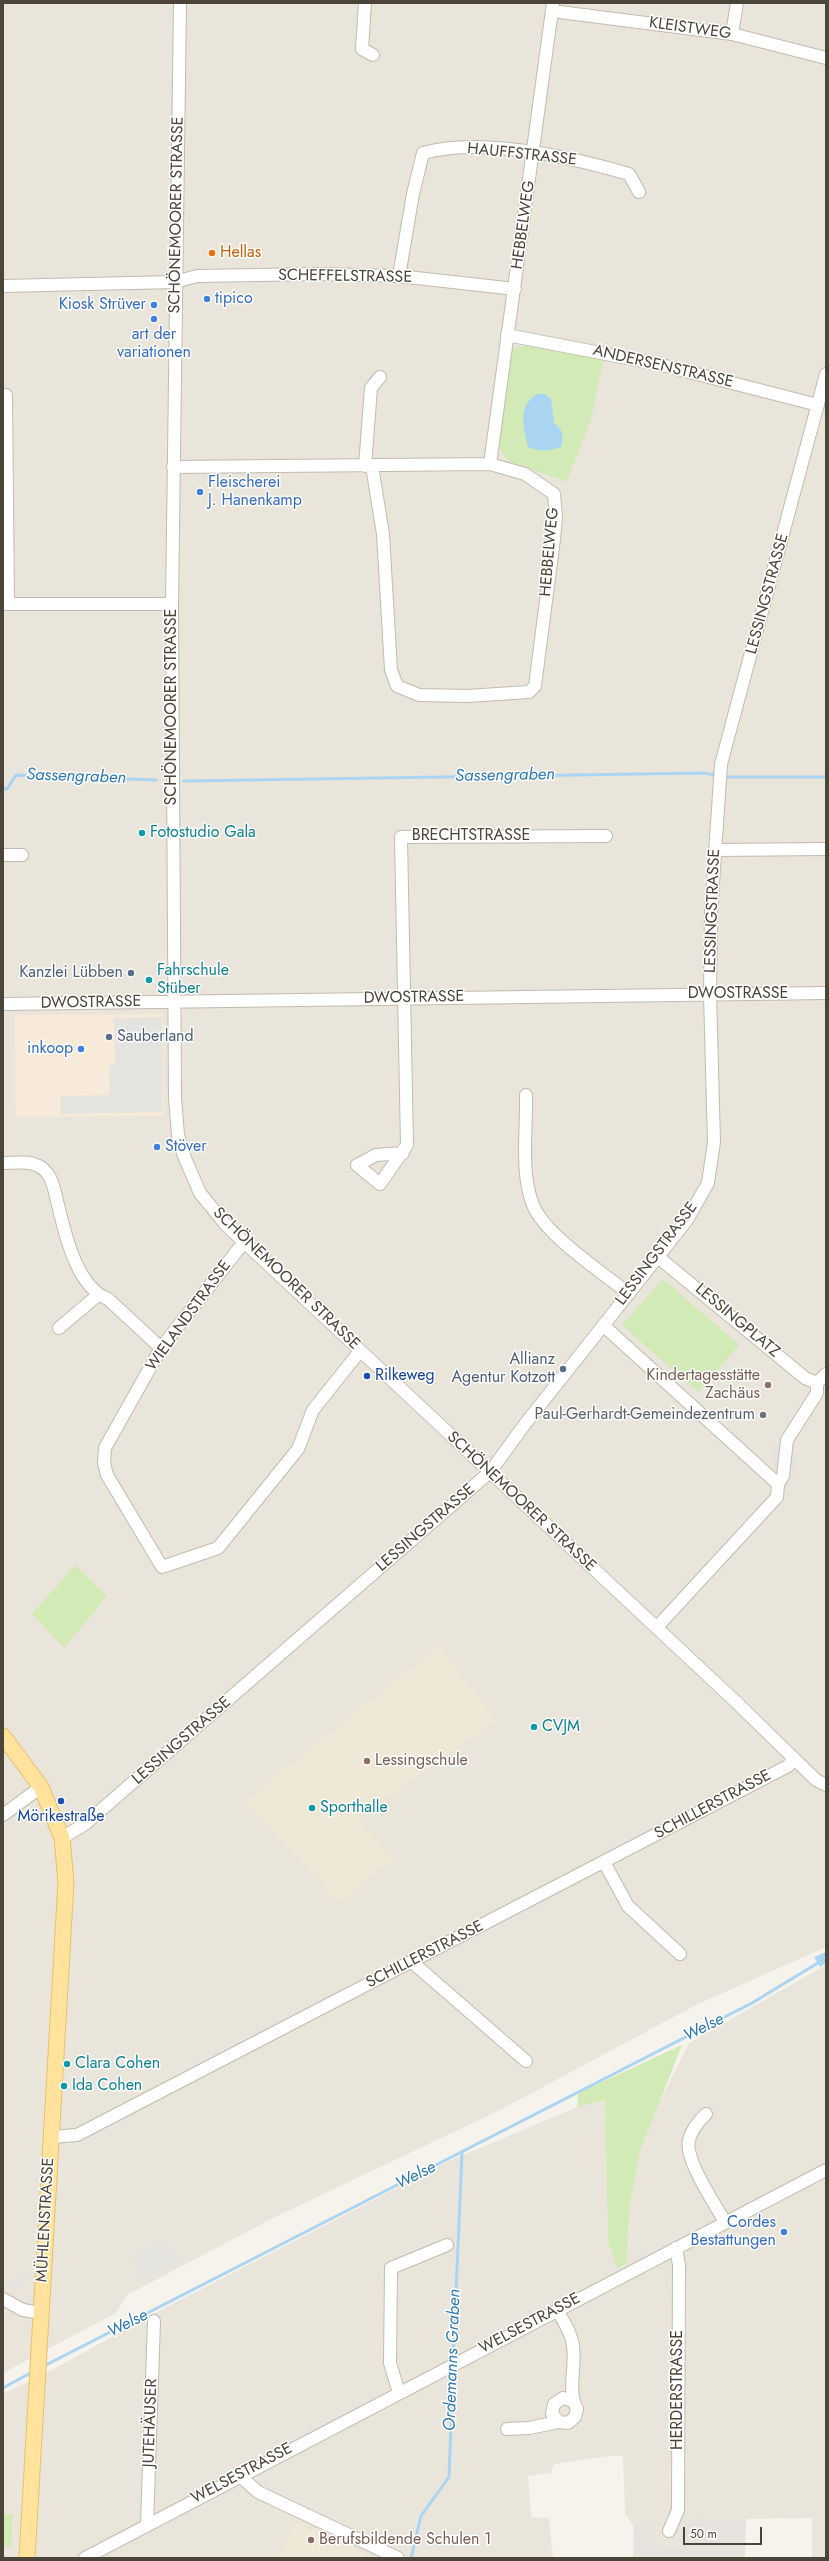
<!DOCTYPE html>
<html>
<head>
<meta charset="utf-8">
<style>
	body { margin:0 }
	#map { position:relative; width:829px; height:2561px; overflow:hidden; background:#f6f3ec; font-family:Jost,sans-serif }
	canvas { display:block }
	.frame { position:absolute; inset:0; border:4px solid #4b4439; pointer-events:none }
	.scale { position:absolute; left:683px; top:2527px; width:79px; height:18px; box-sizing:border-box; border:2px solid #4b4439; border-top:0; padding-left:5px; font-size:12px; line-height:14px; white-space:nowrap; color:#4b4439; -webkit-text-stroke:3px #fff; paint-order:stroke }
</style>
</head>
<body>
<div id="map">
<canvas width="829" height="2561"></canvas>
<div class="frame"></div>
<div class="scale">50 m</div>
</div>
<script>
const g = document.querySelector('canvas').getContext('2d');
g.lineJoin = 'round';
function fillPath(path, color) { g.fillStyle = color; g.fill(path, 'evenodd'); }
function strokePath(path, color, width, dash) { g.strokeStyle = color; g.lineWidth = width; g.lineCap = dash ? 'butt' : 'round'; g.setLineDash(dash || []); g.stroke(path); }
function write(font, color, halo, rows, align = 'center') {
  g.font = font + ' Jost,sans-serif'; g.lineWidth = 3; g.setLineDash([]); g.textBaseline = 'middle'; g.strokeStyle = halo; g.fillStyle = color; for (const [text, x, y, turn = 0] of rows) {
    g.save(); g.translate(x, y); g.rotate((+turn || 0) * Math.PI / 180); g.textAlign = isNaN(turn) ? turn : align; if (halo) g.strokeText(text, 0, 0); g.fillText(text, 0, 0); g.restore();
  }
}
fillPath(new Path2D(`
	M3,3H826V1947L696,2005L500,2110L275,2217L127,2295L116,2313L3,2373Z
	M826,1965V2558H812V2518L683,2520L681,2546L654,2545L639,2522L634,2527L625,2514L623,2456H610L554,2464L551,2473L528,2476L531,2517L549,2518L553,2558H3V2394L50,2371L155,2313L449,2161L577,2107L605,2100L608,2242L626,2264L630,2205L640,2151L655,2111L689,2043Z`), '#eae5da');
fillPath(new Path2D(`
	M163,1014L164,1116L16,1117L15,1015Z`), '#f7ead8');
fillPath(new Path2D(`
	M746,2519L745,2558H633L634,2527L638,2522L654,2521V2545L681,2546L683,2520Z`), '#e6e2dd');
fillPath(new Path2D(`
	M439,1646L496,1721L357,1819L394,1857L340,1903L245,1801Z
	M295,2522L374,2558H278Z`), '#efe8d6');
fillPath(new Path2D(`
	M520,346L550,347L604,358L591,419L567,482L508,461L499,448L512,350Z
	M663,1279L739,1345L698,1392L622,1325Z
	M75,1565L107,1596L64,1648L32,1614Z
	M682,2045L640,2151L630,2205L626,2264L617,2268L608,2242L605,2100L577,2107L578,2093Z
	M3,2514H13L11,2547L3,2545Z`), '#d2eab5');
fillPath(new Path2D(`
	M162,1017L163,1112L61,1114V1096L110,1095L109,1065H115L114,1018Z
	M773,1444L782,1450L780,1470L771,1462Z
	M798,1453L795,1477L786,1479L789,1454Z
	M162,2242L181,2259L143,2278L132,2257Z
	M26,2269L25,2282L15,2291L9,2284Z`), '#e5e3e0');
fillPath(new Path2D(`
	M537,394H545L551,399L554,423C563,430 564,436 561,447C549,451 539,452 528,447C524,427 517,406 537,394Z
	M826,1952V1963L820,1967L814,1957Z`), '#a9d4f2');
strokePath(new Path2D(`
	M724,777H826
	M184,781L703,773L716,775
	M3,789H7L16,775L156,780
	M453,2362L462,2153
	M42,2367L752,2003L826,1958
	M3,2388L34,2371
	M411,2558L421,2516L449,2477L453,2370`), '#a9d4f2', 3);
const minor = new Path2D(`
	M180,3L172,604L175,1098L178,1135L184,1156L200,1193L226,1225L735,1701L816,1780L826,1785
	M365,3L362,49L373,55
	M552,11L732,34L826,58
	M732,34L737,3
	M399,276L413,194L423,153C482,137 570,157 629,174L639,192
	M3,286L175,282L197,276L316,274L399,276L515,289
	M507,335L658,364L818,405
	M6,395L8,604
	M365,466L371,388L380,377
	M372,466L383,534L391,670L397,686L419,695L467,696L529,692L535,686L554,539L556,517L554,494L525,474L490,464L553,3
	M173,467L490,464
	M3,604H172
	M716,850L826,849
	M3,855H22
	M3,1004L826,993
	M526,1095C527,1130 520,1173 533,1205C545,1235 602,1272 629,1294
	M403,1153L376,1155L357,1165L380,1184L407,1145L401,837L606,836
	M3,1163C15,1163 31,1160 42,1168C54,1177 55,1195 59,1209C66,1238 78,1288 108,1299L161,1348
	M244,1242L161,1348L105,1448L104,1463L107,1475L162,1567L218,1548L298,1449L313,1410L360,1351
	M658,1257L805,1378L817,1383
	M604,1326L778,1484
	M59,1328L98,1295
	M657,1627L777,1497L778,1484L783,1476L787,1440L817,1393V1383L826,1374
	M3,1815L41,1787
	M62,1838L85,1824L490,1472L525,1424L687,1220L708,1183L714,1142L710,994L711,913L721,764L826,374
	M604,1862L628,1906L680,1954
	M412,1962L526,2061
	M706,2114C699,2121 691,2130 689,2140C684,2159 715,2204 725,2222
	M52,2137L77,2135L788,1766L794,1759
	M3,2299L23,2310L41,2313
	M557,2310C562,2319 570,2330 572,2341C578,2362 566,2389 577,2409L575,2417L568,2423L559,2422L552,2414L554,2404L563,2398L573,2401
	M399,2393L390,2363L391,2268L447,2245
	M507,2429L529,2428L559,2422
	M239,2475L258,2492L398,2558
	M147,2525L154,2321
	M669,2531L678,2510L679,2265L676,2248
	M85,2558L826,2170`);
const major = new Path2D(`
	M3,1736L41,1787L62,1838L66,1882L27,2558`);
strokePath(minor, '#c2bbae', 14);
strokePath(major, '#e6c16a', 17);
strokePath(minor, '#fff', 12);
strokePath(major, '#ffe39c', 15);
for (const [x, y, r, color] of [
	[212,253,4,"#e8710a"],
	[207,299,4,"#3f7fe0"],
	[154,305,4,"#3f7fe0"],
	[154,319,4,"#3f7fe0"],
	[200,492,4,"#3f7fe0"],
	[142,833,4,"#0f9aa8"],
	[131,973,4,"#5c6f8a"],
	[149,980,4,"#0f9aa8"],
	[109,1037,4,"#5c6f8a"],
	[81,1049,4,"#3f7fe0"],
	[157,1147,4,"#3f7fe0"],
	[563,1369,4,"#5c6f8a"],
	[367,1376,4,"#1a4fb4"],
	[768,1385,4,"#8d6e63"],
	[763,1415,4,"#6b7280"],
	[534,1727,4,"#0f9aa8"],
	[367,1761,4,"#8d6e63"],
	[61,1801,4,"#1a4fb4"],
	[312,1808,4,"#0f9aa8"],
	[67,2064,4,"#0f9aa8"],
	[64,2086,4,"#0f9aa8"],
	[784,2232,4,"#3f7fe0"],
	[311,2540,4,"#8d6e63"]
]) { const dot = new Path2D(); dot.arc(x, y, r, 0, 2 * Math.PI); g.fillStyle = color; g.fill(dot); strokePath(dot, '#fff', 1.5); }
write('16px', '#4b4439', '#fff', [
	["KLEISTWEG",690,29,8],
	["HAUFFSTRASSE",522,155,6],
	["SCHÖNEMOORER STRASSE",177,215,-89],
	["HEBBELWEG",524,225,-82],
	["SCHEFFELSTRASSE",345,277,1],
	["ANDERSENSTRASSE",663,367,13],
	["HEBBELWEG",550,552,-85],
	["LESSINGSTRASSE",768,594,-75],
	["SCHÖNEMOORER STRASSE",172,707,-90],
	["BRECHTSTRASSE",471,836],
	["LESSINGSTRASSE",713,911,-88],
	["DWOSTRASSE",738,994],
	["DWOSTRASSE",414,998,-1],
	["DWOSTRASSE",91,1003,-1],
	["LESSINGSTRASSE",657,1254,-53],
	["SCHÖNEMOORER STRASSE",286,1279,44],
	["WIELANDSTRASSE",189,1316,-54],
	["LESSINGPLATZ",737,1321,40],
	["SCHÖNEMOORER STRASSE",521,1502,43],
	["LESSINGSTRASSE",426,1528,-41],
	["LESSINGSTRASSE",182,1741,-41],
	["SCHILLERSTRASSE",713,1805,-28],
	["SCHILLERSTRASSE",425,1955,-27],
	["MÜHLENSTRASSE",46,2220,-87],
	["WELSESTRASSE",530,2324,-28],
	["HERDERSTRASSE",678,2390,-90],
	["JUTEHÄUSER",151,2423,-88],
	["WELSESTRASSE",242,2474,-28]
]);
write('16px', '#c56008', '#fff', [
	["Hellas",220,253]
], 'left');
write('16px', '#366cbe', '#fff', [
	["tipico",215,299],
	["Kiosk Strüver",146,305,"right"],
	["art der",154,335,"center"],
	["variationen",154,353,"center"],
	["Fleischerei",208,483],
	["J. Hanenkamp",208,501],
	["inkoop",73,1049,"right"],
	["Stöver",165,1147],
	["Cordes",776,2223,"right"],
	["Bestattungen",776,2241,"right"]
], 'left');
write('16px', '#0d838f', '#fff', [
	["Fotostudio Gala",150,833],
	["Fahrschule",157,971],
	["Stüber",157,989],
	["CVJM",542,1727],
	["Sporthalle",320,1808],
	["Clara Cohen",75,2064],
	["Ida Cohen",72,2086]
], 'left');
write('16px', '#4e5e75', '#fff', [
	["Kanzlei Lübben",123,973],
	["Sauberland",117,1037,"left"],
	["Allianz",555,1360],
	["Agentur Kotzott",555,1378]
], 'right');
write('16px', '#164399', '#fff', [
	["Rilkeweg",375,1376],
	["Mörikestraße",61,1817,"center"]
], 'left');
write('16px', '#785e54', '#fff', [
	["Kindertagesstätte",760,1376,"right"],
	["Zachäus",760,1394,"right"],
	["Lessingschule",375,1761],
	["Berufsbildende Schulen 1",319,2540]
], 'left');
write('16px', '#5b616d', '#fff', [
	["Paul-Gerhardt-Gemeindezentrum",755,1415]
], 'right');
write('italic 17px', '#2e7ab2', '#fff', [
	["Sassengraben",505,776,-1],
	["Sassengraben",76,777,2],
	["Welse",704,2028,-27],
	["Welse",416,2176,-27],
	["Welse",128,2324,-27],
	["Ordemanns Graben",453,2360,-88]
]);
</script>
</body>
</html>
